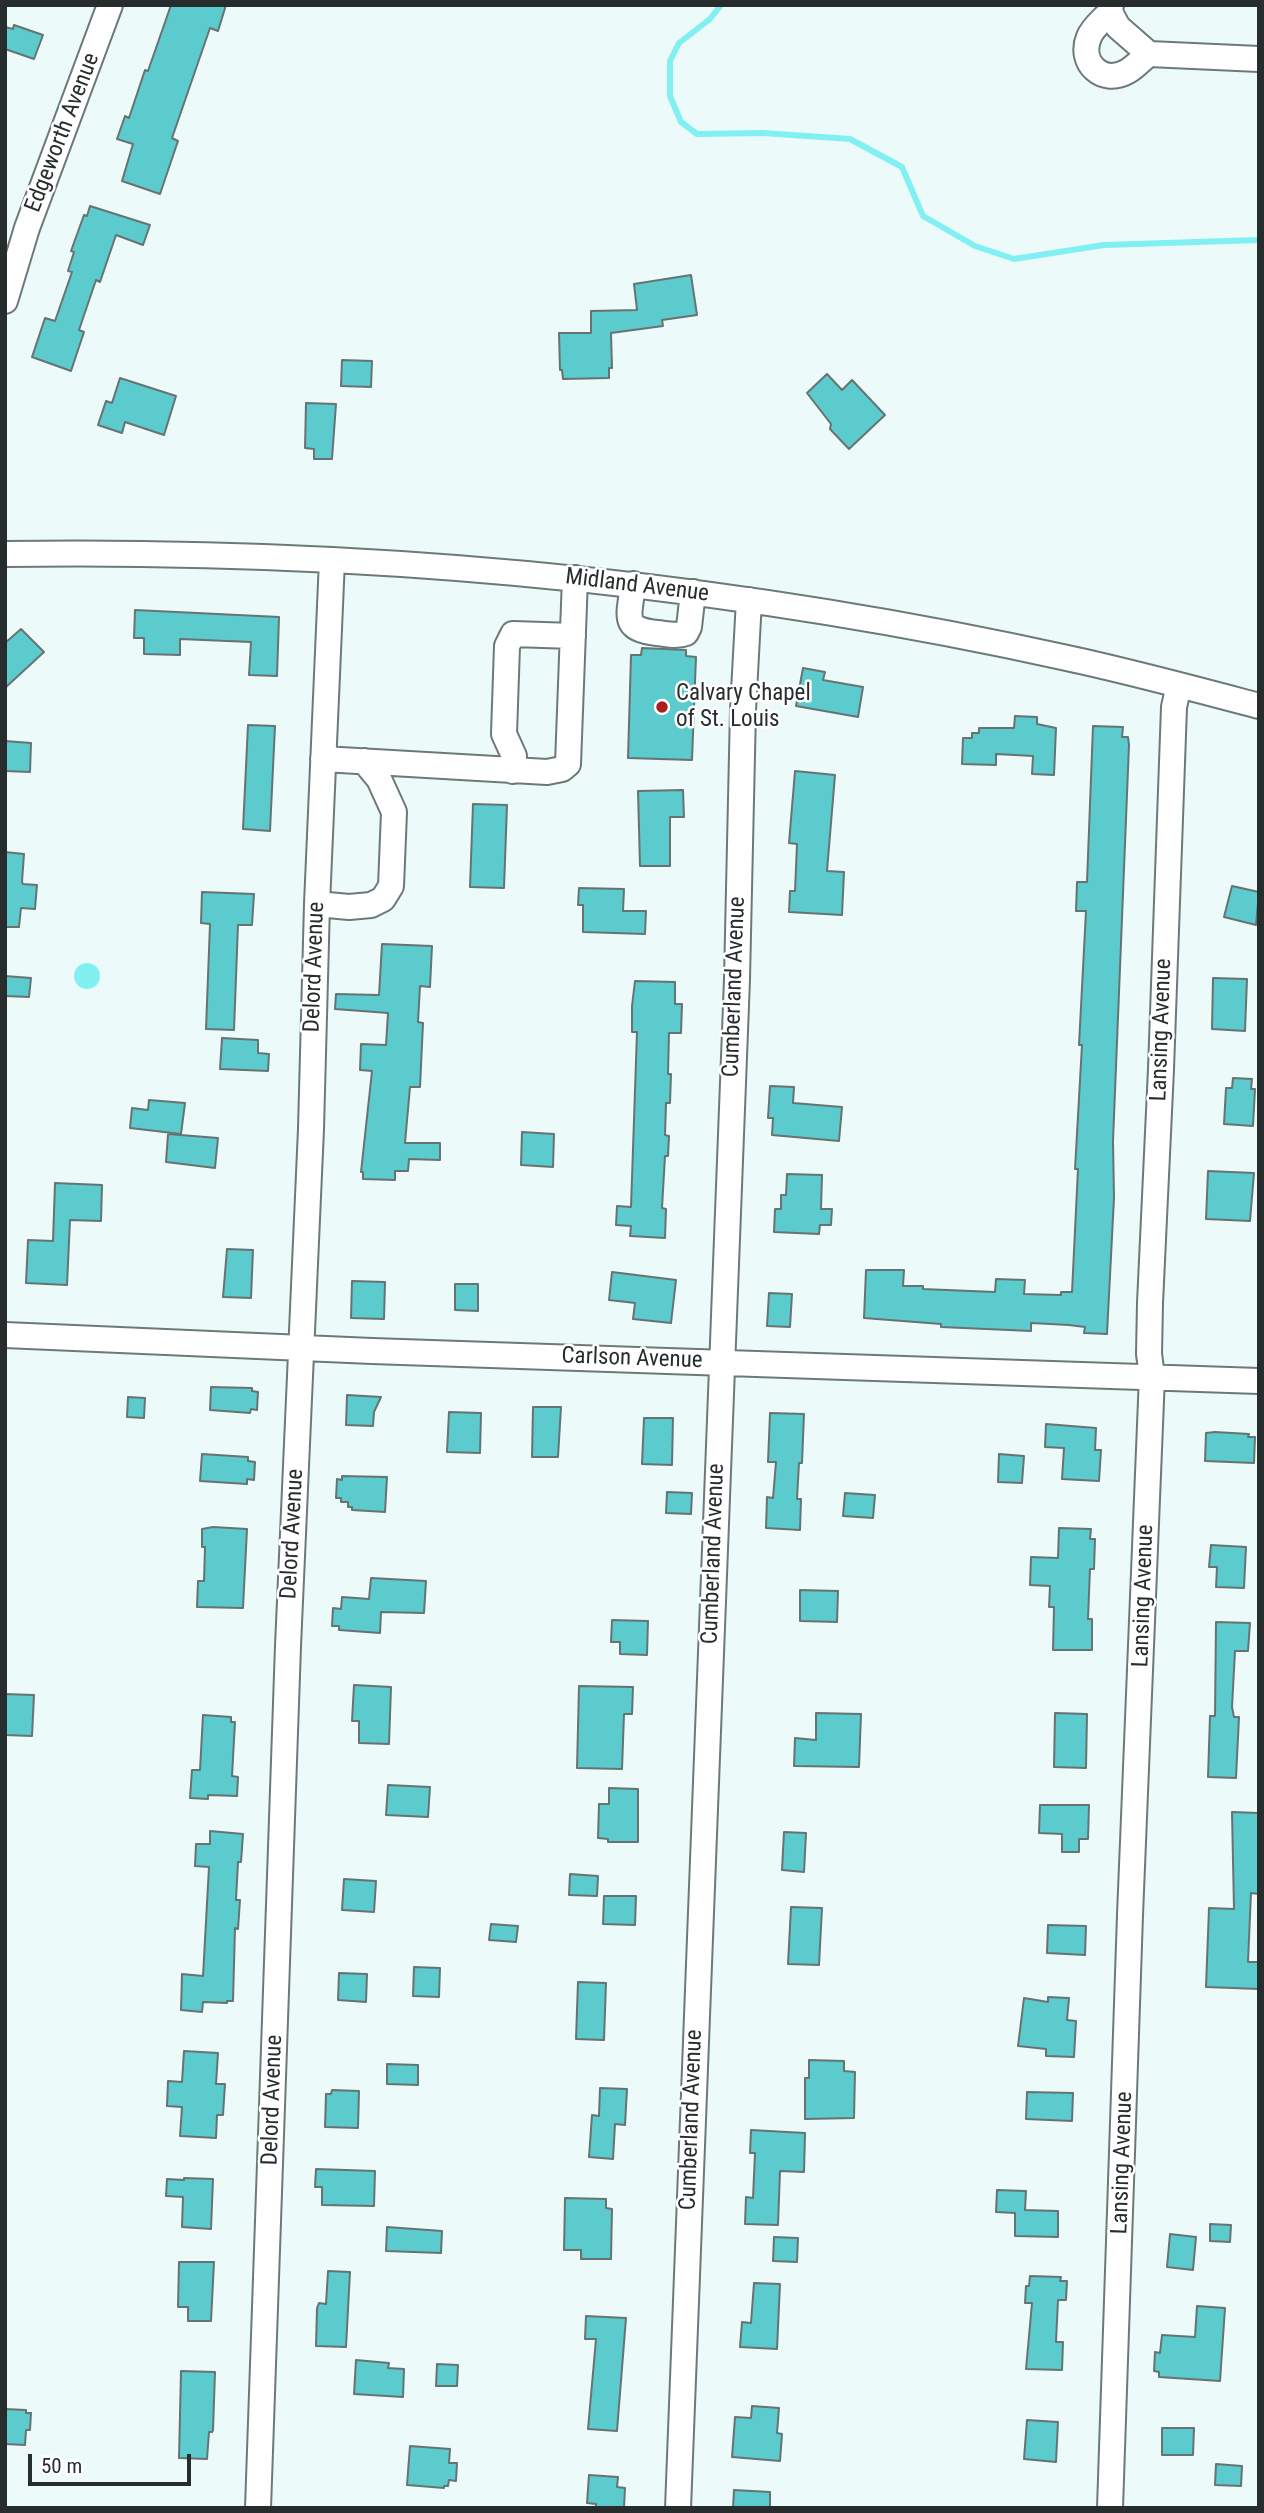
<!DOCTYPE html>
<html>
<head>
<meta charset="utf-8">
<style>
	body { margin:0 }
	#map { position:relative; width:1264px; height:2513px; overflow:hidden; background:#ecfafa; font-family:"Roboto Condensed",sans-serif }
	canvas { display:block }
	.frame { position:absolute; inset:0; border:7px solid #272d2d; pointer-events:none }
	.scale { position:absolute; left:28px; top:2454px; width:163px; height:32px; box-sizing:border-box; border:4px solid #272d2d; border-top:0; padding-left:9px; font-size:21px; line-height:24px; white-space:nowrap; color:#272d2d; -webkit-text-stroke:5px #fff; paint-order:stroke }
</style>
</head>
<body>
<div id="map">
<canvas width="1264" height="2513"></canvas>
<div class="frame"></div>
<div class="scale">50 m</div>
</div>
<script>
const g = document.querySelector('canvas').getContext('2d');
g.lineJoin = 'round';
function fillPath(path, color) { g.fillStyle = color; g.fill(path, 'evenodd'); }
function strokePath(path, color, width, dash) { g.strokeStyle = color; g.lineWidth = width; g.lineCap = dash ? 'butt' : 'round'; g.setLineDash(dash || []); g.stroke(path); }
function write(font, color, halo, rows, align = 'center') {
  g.font = font + ' "Roboto Condensed",sans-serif'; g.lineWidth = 5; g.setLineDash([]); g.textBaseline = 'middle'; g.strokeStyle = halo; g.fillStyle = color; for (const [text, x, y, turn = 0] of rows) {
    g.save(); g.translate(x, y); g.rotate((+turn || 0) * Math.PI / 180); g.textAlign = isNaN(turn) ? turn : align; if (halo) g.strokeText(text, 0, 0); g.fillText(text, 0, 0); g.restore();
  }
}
fillPath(new Path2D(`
	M74 976a13 13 0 1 1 26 0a13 13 0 1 1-26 0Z`), '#82f0f2');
strokePath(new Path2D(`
	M721,5L710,19L679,43L670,61V96L681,122L697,134L763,133L850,139L902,167L923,216L975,246L1014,259L1104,245L1259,240`), '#82f0f2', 6);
const building = new Path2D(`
	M171,5H226L218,31L210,28L172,138L178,141L160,194L122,181L133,144L117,139L125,116L129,118L145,70L148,71Z
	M14,25L43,35L34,59L5,49V27L13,29Z
	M90,206L150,225L143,245L116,235L100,282L96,280L79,330L84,332L71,371L32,357L45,318L55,321L72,272L68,271L74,252L71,251L84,215L87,216Z
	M691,275L697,315L662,320L663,326L611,333L612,368H609V378L563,379L562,370H560L559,333H591V311L637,310L634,284Z
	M342,360L372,361L371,387L341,386Z
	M827,374L842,390L852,380L885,415L849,449L830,429L831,424L807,393Z
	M120,378L176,396L164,435L125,422L122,433L98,425L106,401L112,403Z
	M306,403L336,404L332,459H314V449L305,448Z
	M135,610L279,617L277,676L249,675L251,642L180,639V655L144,654V638H134Z
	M21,629L44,652L5,688V643Z
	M642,648L686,650V656L696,657L692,760L628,758L631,655H641Z
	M803,668L825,672L823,680L863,687L858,717L796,706Z
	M1015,716L1037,717V724L1056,728L1054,775L1032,774L1033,756L996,754V765L962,764L963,738H972V733H979V728H1014Z
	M248,725L275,726L270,831L243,829Z
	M1093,726L1123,727L1122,737H1128L1129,745L1113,1141L1114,1198L1107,1334L1084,1333L1085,1327L1069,1325L1031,1323V1331L941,1327V1324L864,1318L866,1270H904L903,1286H923V1289L995,1292L996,1279L1025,1280L1024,1294L1061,1295V1292H1072L1078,1169H1075L1082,1045H1079L1086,911H1076L1077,882H1087Z
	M5,741L31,743L30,772L5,771Z
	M795,771L835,775L827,871L844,872L842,915L789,912L790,891H795L797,844L789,843Z
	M683,790L684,817H670V866H640L638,791Z
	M473,804L507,805L504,888L470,887Z
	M5,852L24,854L22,882L23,884L37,885L35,909L21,908L19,927H5Z
	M1232,886L1259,892L1256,925L1224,917Z
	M579,888L624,889L623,911H646L645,934L583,932V905H578Z
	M202,892L254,894L252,925H238L234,1030L206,1029L210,924L201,923Z
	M382,944L432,946L430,987L420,986L418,1022L423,1023L420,1087H410L405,1143H440V1160L409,1159L408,1171H395V1180L363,1179V1172H361L372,1071L360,1070L361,1044L386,1045L388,1013L335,1009L336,994L379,995Z
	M5,976L31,978L29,997L5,996Z
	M1213,978L1247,979L1245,1031L1212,1029Z
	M635,981L675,982V1004H682L681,1033H669L668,1074H671L670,1103H666L665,1135L669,1136L668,1156H665L662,1208L666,1209L665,1238L630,1236L631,1226L616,1225L617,1206L631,1207L637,1032H632V1006Z
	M222,1038L258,1040V1053L269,1054L268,1071L220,1069Z
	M1233,1078L1252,1079L1251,1089H1255L1253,1126L1224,1124L1226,1088H1232Z
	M770,1086L794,1087L793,1103L842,1107L839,1141L772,1135L773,1118H768Z
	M149,1100L185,1103L181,1134L130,1128L132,1108L148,1110Z
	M522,1132L554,1134L553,1167L521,1165Z
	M168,1134L218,1138L215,1168L166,1162Z
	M1208,1171L1254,1173L1250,1221L1206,1219Z
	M787,1174L822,1175L821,1209H832L831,1225H820L819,1234L774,1232L775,1209H781V1195H786Z
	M55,1183L102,1185L101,1221L70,1220L67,1285L26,1283L28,1240L53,1241Z
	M227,1249L253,1250L251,1298L223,1297Z
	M612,1272L676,1280L671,1323L633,1319L635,1303L609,1300Z
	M352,1281L385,1282L384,1319L351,1318Z
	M455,1284H478V1311L455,1310Z
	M769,1293L792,1294L790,1327L767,1326Z
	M211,1387L252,1388V1391L258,1392L257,1410L251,1409L250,1413L210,1410Z
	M347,1395L381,1397L374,1412L373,1426L346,1425Z
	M128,1397L145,1398L144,1418L127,1417Z
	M533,1407H561L558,1457H532Z
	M449,1412L481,1413L480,1453L447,1452Z
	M770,1413L804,1414L802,1463H799L797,1499H801L800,1530L766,1528L767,1497L773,1498L776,1462H768Z
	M644,1418H673L672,1465L642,1464Z
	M1046,1424L1096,1428L1095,1450H1101L1099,1481L1062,1479L1064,1448L1045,1447Z
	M1215,1432L1249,1434L1248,1437H1255L1254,1463L1205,1461L1206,1433Z
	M202,1454L248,1457V1461L255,1462L254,1480L247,1479V1484L200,1481Z
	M999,1454L1024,1456L1022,1483L998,1482Z
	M342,1476L387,1477L385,1512L352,1510V1507H348V1502H341V1498H336L337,1479L342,1480Z
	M667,1492L692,1493L691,1514L666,1513Z
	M845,1493L875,1495L873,1518L843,1516Z
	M213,1527L247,1529L243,1608L197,1607L198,1581H204L205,1547H202V1529Z
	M1059,1528L1091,1529L1090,1539H1095L1094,1569H1090L1088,1619H1092V1650H1053L1054,1607H1049L1050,1586L1030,1585L1031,1557L1058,1558Z
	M1211,1545L1246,1547L1244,1588L1216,1587L1217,1567H1209Z
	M371,1578L426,1581L424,1613L381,1612L380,1633L339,1630V1626H332L333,1608L341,1609L342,1597L369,1599Z
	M800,1590L838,1591L837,1622L800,1621Z
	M612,1620L648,1621L647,1655L620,1654V1642H611Z
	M1216,1622L1250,1623L1248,1651H1235L1232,1707L1234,1717H1239L1236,1778L1208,1777L1210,1716H1215Z
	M354,1685L391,1687L389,1744L359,1743V1721H352Z
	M579,1686L633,1687L632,1714H624L622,1769L577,1768Z
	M5,1694L34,1695L32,1736L5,1735Z
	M816,1713L861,1714L859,1767L794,1766L795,1738L816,1740Z
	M1055,1713L1087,1714L1086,1768L1054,1767Z
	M203,1715L231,1717V1722H235L232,1776L238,1777L237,1796L208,1795V1799L190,1798L192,1770H200Z
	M388,1785L430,1787L428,1817L386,1815Z
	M609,1788L638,1789V1842H608V1839L598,1838L599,1804H609Z
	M1040,1805H1089L1088,1839H1079V1852H1062V1834L1039,1833Z
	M1232,1812L1259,1813V1894L1251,1893L1248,1962H1259V1989L1206,1987L1209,1908L1234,1909Z
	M210,1831L243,1834L241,1862H238L236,1900H240L238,1929L235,1928L233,2001H227V2003L203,2002L202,2012L181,2010L182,1974L203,1976L209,1867L195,1866L196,1844H210Z
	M784,1832L806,1833L804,1872L782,1870Z
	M570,1874L598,1876L597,1896L569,1895Z
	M344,1879L376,1881L374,1912L342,1910Z
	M604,1896H636L635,1925L603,1924Z
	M791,1907L822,1908L819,1965L788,1964Z
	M491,1924L518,1926L516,1942L489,1940Z
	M1048,1925L1086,1926L1085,1955L1047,1953Z
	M414,1967L440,1968L439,1997L413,1996Z
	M339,1973L367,1974L366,2002L338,2000Z
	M578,1982L606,1983L604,2040L576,2039Z
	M1048,1997L1069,1998L1067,2020L1076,2021L1074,2057L1046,2056V2049L1018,2046L1024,1998L1048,2002Z
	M184,2051L218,2053L216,2084H225L223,2115H217L216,2138L180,2136L182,2107L167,2106L168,2081L182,2082Z
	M809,2060L844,2061V2071L855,2072L854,2118L805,2119V2078H809Z
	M387,2064L418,2065V2085L387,2084Z
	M600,2088L627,2089L625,2125L615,2124L613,2159L589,2157L592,2115L599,2116Z
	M332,2090L359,2091L358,2128L325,2127L326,2094H331Z
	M1027,2092L1073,2093L1072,2121L1026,2119Z
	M751,2130L805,2133L804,2172L780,2171L778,2225L745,2224L746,2197L753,2198L755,2153H750Z
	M316,2169L375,2171L374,2206L322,2205V2187H315Z
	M184,2178L213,2179L211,2229L182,2227L183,2197L166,2196L167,2179L184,2180Z
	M997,2190L1026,2191L1025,2210L1058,2211V2237L1015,2236V2213L996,2212Z
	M565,2198L606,2199V2208L612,2209L611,2259H581V2250H564Z
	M1210,2224L1231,2225L1230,2242L1210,2241Z
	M387,2227L442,2231L441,2253L386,2251Z
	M1170,2234L1196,2237L1193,2270L1167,2267Z
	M774,2237L798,2238L797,2262L773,2261Z
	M179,2262H214L211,2321H188V2307H178Z
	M328,2271L350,2272L346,2347L316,2346L317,2308L319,2303L326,2304Z
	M1030,2276L1061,2277L1060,2281H1067L1066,2300H1058L1056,2342H1063L1062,2370L1026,2369L1032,2303H1025L1026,2286H1029Z
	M754,2283L780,2284L777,2349L740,2347L742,2322L751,2323Z
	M1197,2306L1225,2308L1220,2381L1159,2377V2372L1154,2371L1155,2352L1160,2353L1162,2335L1195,2337Z
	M586,2316L626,2318L617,2431L588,2429L596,2339H585Z
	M356,2360L389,2363L388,2368L404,2369L403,2397L354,2394Z
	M437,2364L458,2365L457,2386H436Z
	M181,2371L215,2372L213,2430L212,2432H209L207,2459L179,2458Z
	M752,2406L779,2408L777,2433L782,2434L780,2461L732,2457L735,2417L751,2418Z
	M5,2409L26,2410V2413H31L30,2430H26L25,2445L5,2444Z
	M1027,2420L1058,2422L1056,2462L1024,2459Z
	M1162,2428H1194L1193,2455H1162Z
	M410,2446L450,2449L449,2463H457L456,2481L449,2480L448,2486H444V2488L407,2485Z
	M1216,2464L1242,2466L1241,2486L1215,2485Z
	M589,2475L618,2477L617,2487L625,2488L624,2508H596V2504L587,2503Z
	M734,2490L770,2492V2508H733Z`);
fillPath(building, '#5bcbcd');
strokePath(building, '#677373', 2);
const minor = new Path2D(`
	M1111,5L1110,12L1118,27L1149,54L1259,59
	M1110,12C1103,20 1093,27 1089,37C1078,63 1103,86 1128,71C1135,67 1142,59 1149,54
	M5,301L27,228L110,5
	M5,554C362,549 719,581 1067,658C1132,672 1195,689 1259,706
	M633,584C630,615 620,629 657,633C667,634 676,637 686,633L689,627L693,592
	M323,759L547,772L562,769L568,764L575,578
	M513,771L514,756L504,734L507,646L513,634L573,636
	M317,904L349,907L371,905L383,899L391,886L394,812L379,779L364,761
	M5,1335L372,1351L1259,1381
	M258,2508L288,1646L311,1129L317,904L332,560
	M678,2508L737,979L743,710L749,600
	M1110,2508L1130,1915L1152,1376L1149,1354L1150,1303L1161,1069L1174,707L1179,685`);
strokePath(minor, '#6d7979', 28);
strokePath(minor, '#fff', 24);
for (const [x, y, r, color] of [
	[662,707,7,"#ae1c1d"]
]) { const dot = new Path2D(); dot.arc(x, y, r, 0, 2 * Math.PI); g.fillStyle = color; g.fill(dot); strokePath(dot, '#fff', 2.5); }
write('23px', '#272d2d', '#fff', [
	["Edgeworth Avenue",63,133,-69],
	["Midland Avenue",637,586,7],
	["Delord Avenue",315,967,-88],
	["Cumberland Avenue",735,987,-88],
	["Lansing Avenue",1162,1030,-88],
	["Carlson Avenue",632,1359,2],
	["Delord Avenue",293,1534,-87],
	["Cumberland Avenue",714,1554,-88],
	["Lansing Avenue",1144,1596,-88],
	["Delord Avenue",273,2100,-88],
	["Cumberland Avenue",692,2120,-88],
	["Lansing Avenue",1123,2163,-88]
]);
write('23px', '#272d2d', '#fff', [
	["Calvary Chapel",676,694],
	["of St. Louis",676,720]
], 'left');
</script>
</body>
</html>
